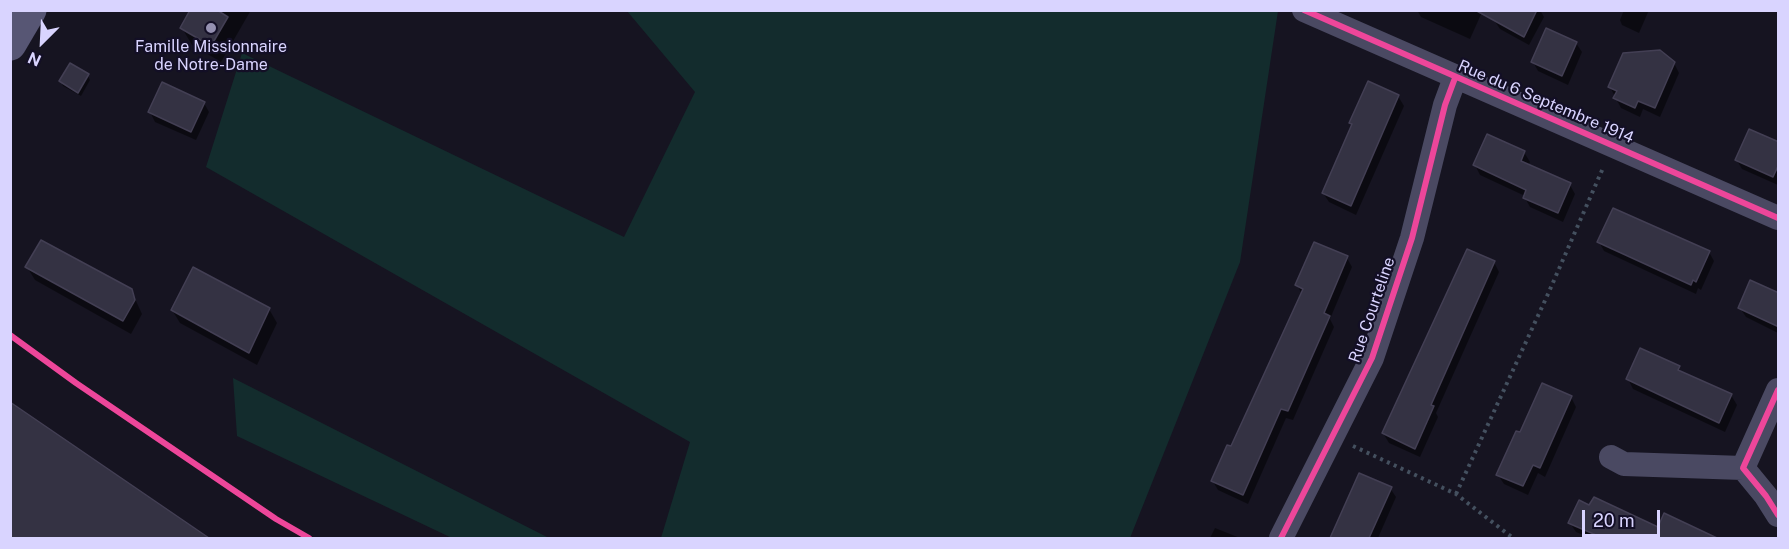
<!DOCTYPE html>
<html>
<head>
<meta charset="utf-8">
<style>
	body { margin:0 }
	#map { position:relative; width:1789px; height:549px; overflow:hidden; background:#161421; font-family:"Public Sans",sans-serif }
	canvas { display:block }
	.frame { position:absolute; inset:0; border:12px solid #d9d4ff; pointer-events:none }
	.north { position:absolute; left:12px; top:12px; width:60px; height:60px; -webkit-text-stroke:4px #130f26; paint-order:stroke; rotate:204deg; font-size:16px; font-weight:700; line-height:24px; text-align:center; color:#d9d4ff }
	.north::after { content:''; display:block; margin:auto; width:21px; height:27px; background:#d9d4ff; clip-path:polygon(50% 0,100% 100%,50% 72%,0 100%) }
	.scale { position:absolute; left:1582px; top:510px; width:78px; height:27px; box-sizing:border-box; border:3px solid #d9d4ff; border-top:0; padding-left:8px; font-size:18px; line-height:21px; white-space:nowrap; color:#d9d4ff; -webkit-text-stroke:4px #130f26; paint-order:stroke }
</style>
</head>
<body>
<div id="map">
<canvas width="1789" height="549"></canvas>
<div class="frame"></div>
<div class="north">N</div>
<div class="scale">20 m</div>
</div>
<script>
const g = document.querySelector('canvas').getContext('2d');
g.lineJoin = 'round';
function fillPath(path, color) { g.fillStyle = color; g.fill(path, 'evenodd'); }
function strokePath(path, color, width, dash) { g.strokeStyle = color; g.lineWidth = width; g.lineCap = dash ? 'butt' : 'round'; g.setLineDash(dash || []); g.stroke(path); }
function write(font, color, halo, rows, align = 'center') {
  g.font = font + ' "Public Sans",sans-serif'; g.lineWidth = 4.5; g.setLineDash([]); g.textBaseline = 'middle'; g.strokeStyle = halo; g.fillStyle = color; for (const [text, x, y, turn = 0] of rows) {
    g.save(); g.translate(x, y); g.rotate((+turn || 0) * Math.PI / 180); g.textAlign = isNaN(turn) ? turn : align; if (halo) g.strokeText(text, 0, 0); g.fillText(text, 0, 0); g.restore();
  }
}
fillPath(new Path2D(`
	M627,11H1278L1240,262L1130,538H661L690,442L206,167L242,53L624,237L695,92Z
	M233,378L549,538H452L237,436Z`), '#132c2d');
fillPath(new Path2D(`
	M192,10H251L221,62L192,45L182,28Z
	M1417,10H1483L1470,39L1421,17Z
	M1499,10H1540L1544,17L1529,45L1500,29L1494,20Z
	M1624,10H1649L1639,33L1622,25L1620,20Z
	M1576,43L1582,52L1568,85L1538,71L1533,62Z
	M1674,63L1679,73L1660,117L1643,109L1640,117L1621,108L1610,87Z
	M88,76L90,80L81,96L63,86L61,81Z
	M1398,96L1404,106L1356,215L1329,202L1323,193L1353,126L1350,122Z
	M204,103L209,112L196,140L155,122L150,112Z
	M1778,144V185L1742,169L1736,159Z
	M1524,152L1530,162L1528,166L1570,185L1575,194L1563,222L1530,207L1525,198V196L1480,175L1475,165Z
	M1599,242L1709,252L1714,261L1701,290L1698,288L1696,294L1604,251Z
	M1347,258L1352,267L1330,319L1334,327L1293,420L1286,418L1248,504L1218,490L1212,480L1231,448L1302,294L1297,285Z
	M1494,262L1499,272L1436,413L1438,417L1420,457L1389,443L1383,433Z
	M27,267L131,290L142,314L131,334L35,280Z
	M194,270L269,309L277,323L257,365L180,323L172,310Z
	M1778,294V333L1746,317L1740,308Z
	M1679,368L1681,373L1731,395L1737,405L1725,432L1633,389L1628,379Z
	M1571,397L1576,407L1545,477L1538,473L1528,495L1504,484L1498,475L1521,434Z
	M10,404L206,538H10Z
	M1390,488L1396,497L1378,538H1335L1333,536Z
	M1665,515L1708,536L1710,538H1655Z
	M1570,523L1637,526L1631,538H1590L1576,532Z
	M1215,528L1240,538H1210Z`), '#0007');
const building = new Path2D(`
	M190,10H217L228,17L211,46L180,28Z
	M1475,10H1537L1524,37Z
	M1546,28L1577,42L1562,76L1531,62Z
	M1660,50L1675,62L1655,108L1638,101L1635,108L1613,98L1617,91L1608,87L1623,53Z
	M70,63L89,74L78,93L59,81Z
	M1368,81L1399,95L1351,206L1322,193L1352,124L1349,123Z
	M162,82L205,102L191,132L148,112Z
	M1749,129L1779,142V164L1773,177L1735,160Z
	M1487,134L1525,151L1521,161L1571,183L1558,213L1523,198L1526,190L1473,165Z
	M1613,208L1710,251L1696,282L1693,280L1691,285L1597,242Z
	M41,240L132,289L135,300L123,321L25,267Z
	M1314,242L1348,256L1324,313L1330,316L1288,411L1281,409L1243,495L1211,481L1227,445L1231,446L1303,289L1295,285Z
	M1467,249L1495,261L1431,405L1434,406L1415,449L1382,433Z
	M193,267L270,308L249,353L171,310Z
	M1750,280L1779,293V327L1738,308Z
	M1640,348L1680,366L1678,370L1732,394L1719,423L1626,379Z
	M1542,383L1572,396L1540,468L1533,465L1523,486L1496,475L1516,431L1520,432Z
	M10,402L209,538H10Z
	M1359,473L1392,487L1369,538H1330Z
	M1594,497L1658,527L1664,513L1717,538H1603L1568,523L1579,500L1589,505Z`);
fillPath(building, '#343243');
strokePath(building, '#433f54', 1.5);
strokePath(new Path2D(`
	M1353,446L1456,494L1513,538
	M1456,494L1548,294L1603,168`), '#44505f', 4, [3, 4.5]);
strokePath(new Path2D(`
	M1304,10L1778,218
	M1778,390L1743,468L1766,496L1778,515
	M1611,457L1624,464L1743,468
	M1281,538L1372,358L1412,238L1445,105L1455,78`), '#4a4962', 24);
strokePath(new Path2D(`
	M10,44L30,10`), '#575674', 33);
strokePath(new Path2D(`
	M1304,10L1778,218
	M10,335L76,383L276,519L309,538
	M1778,390L1743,468L1766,496L1778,515
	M1281,538L1372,358L1412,238L1445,105L1455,78`), '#ed469a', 6);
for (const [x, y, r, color] of [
	[211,28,6,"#9591b1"]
]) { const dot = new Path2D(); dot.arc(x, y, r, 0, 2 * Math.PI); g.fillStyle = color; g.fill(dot); strokePath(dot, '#130f26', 2); }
write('16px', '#d9d4ff', '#130f26', [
	["Famille Missionnaire",211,47],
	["de Notre-Dame",211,65]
]);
write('16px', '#d9d4ff', '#130f26', [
	["Rue du 6 Septembre 1914",1546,102,23],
	["Rue Courteline",1372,310,-71]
]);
</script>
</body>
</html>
